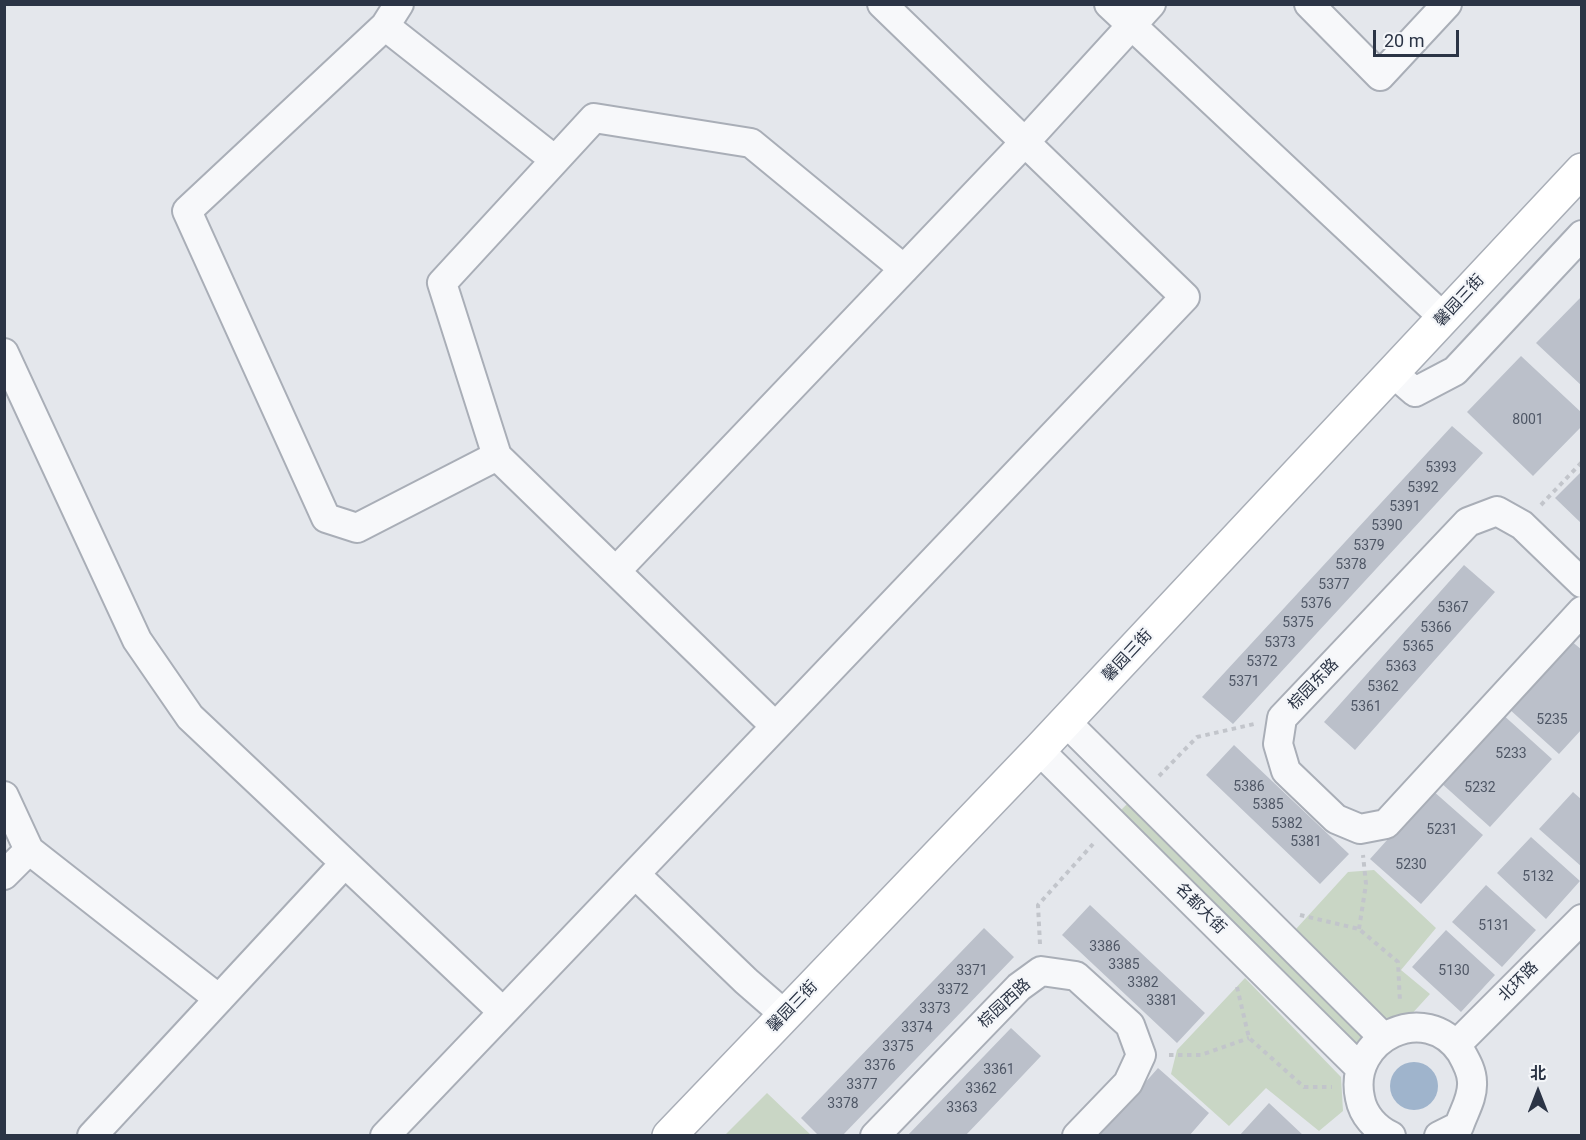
<!DOCTYPE html>
<html>
<head>
<meta charset="utf-8">
<style>
	body { margin:0 }
	#map { position:relative; width:1586px; height:1140px; overflow:hidden; background:#e4e7ec; font-family:Roboto,"Noto Sans SC",sans-serif }
	canvas { display:block }
	.frame { position:absolute; inset:0; border:6px solid #2b3445; pointer-events:none }
	.north { position:absolute; left:1508px; top:1062px; width:60px; height:60px; -webkit-text-stroke:4px #f4f6f9; paint-order:stroke; rotate:0deg; font-size:16px; font-weight:700; line-height:24px; text-align:center; color:#2b3445 }
	.north::after { content:''; display:block; margin:auto; width:21px; height:27px; background:#2b3445; clip-path:polygon(50% 0,100% 100%,50% 72%,0 100%) }
	.scale { position:absolute; left:1373px; top:30px; width:86px; height:27px; box-sizing:border-box; border:3px solid #2b3445; border-top:0; padding-left:8px; font-size:18px; line-height:21px; white-space:nowrap; color:#2b3445; -webkit-text-stroke:4px #f4f6f9; paint-order:stroke }
</style>
</head>
<body>
<div id="map">
<canvas width="1586" height="1140"></canvas>
<div class="frame"></div>
<div class="north">北</div>
<div class="scale">20 m</div>
</div>
<script>
const g = document.querySelector('canvas').getContext('2d');
g.lineJoin = 'round';
function fillPath(path, color) { g.fillStyle = color; g.fill(path, 'evenodd'); }
function strokePath(path, color, width, dash) { g.strokeStyle = color; g.lineWidth = width; g.lineCap = dash ? 'butt' : 'round'; g.setLineDash(dash || []); g.stroke(path); }
function write(font, color, halo, rows, align = 'center') {
  g.font = font + ' Roboto,"Noto Sans SC",sans-serif'; g.lineWidth = 4.5; g.setLineDash([]); g.textBaseline = 'middle'; g.strokeStyle = halo; g.fillStyle = color; for (const [text, x, y, turn = 0] of rows) {
    g.save(); g.translate(x, y); g.rotate((+turn || 0) * Math.PI / 180); g.textAlign = isNaN(turn) ? turn : align; if (halo) g.strokeText(text, 0, 0); g.fillText(text, 0, 0); g.restore();
  }
}
fillPath(new Path2D(`
	M1131,800L1375,1043L1364,1060L1117,814Z
	M1374,870L1436,928L1401,970L1430,994L1409,1017L1384,1018L1296,929L1348,872Z
	M1245,978L1341,1077L1343,1111L1319,1131L1266,1088L1229,1126L1171,1074L1177,1050Z
	M767,1093L811,1135H725Z`), '#c9d6c5');
fillPath(new Path2D(`
	M1390 1086a24 24 0 1 1 48 0a24 24 0 1 1-48 0Z`), '#9fb4cc');
fillPath(new Path2D(`
	M1582,296V386L1536,343Z
	M1521,356L1582,413V426L1533,476L1467,412Z
	M1452,426L1483,453L1233,724L1202,697Z
	M1582,471V524L1555,498Z
	M1464,565L1495,592L1355,750L1324,722Z
	M1570,640L1582,650V729L1559,754L1508,708Z
	M1501,713L1552,759L1490,827L1440,782Z
	M1234,745L1349,854L1320,884L1206,775Z
	M1432,790L1483,835L1421,904L1370,859Z
	M1573,792L1582,800V867L1539,829Z
	M1531,837L1580,881L1546,919L1497,873Z
	M1486,885L1536,930L1502,967L1452,922Z
	M1090,905L1205,1013L1177,1043L1062,935Z
	M984,928L1014,957L842,1136H819L801,1118Z
	M1446,930L1495,975L1461,1012L1412,967Z
	M1011,1028L1041,1056L987,1113L965,1136H907Z
	M1158,1068L1209,1113L1189,1136H1098Z
	M1269,1103L1304,1136H1239Z`), '#bbc0ca');
const street = new Path2D(`
	M399,4L385,26L187,211L326,518L357,528L497,456L775,726
	M1109,4L1444,318
	M1309,4L1380,76L1447,4
	M385,26L555,160
	M4,353L137,640L190,717L503,1012
	M1393,373L1415,392L1455,371L1582,235
	M497,456L442,283L594,118L751,143L904,269
	M616,571L1025,142L1151,4
	M1582,583L1522,525L1497,511L1468,522L1282,718L1278,744L1286,771L1336,819L1360,829L1386,824L1582,611
	M1066,722L1383,1037
	M1039,750L1360,1068
	M4,796L29,850L219,999
	M4,875L29,850
	M785,1015L746,981L635,874L1185,297L882,4
	M1456,1045L1582,919
	M92,1136L345,863
	M385,1136L635,874
	M875,1136L1019,987L1041,971L1076,976L1130,1025L1141,1055L1128,1083L1077,1136
	M1391,1136C1376,1129 1363,1115 1360,1098C1347,1038 1426,1000 1461,1052C1466,1061 1472,1071 1472,1082C1473,1098 1464,1111 1459,1126L1439,1136`);
const secondary = new Path2D(`
	M669,1136L1039,750L1582,170`);
strokePath(street, '#a9aeb7', 32);
strokePath(secondary, '#a9aeb7', 36);
strokePath(new Path2D(`
	M1541,505L1582,462
	M1159,776L1197,737L1254,724
	M1300,915L1359,929L1398,962L1400,1002
	M1359,929L1366,884L1363,855
	M1040,944L1038,905L1093,844
	M1237,987L1249,1038L1304,1087H1332
	M1169,1055H1201L1249,1038`), '#c2c5cb', 4, [4.5, 4.5]);
strokePath(street, '#f7f8fa', 28);
strokePath(secondary, '#fff', 33);
write('14px', '#4f5766', null, [
	["8001",1528,420],
	["5393",1441,468],
	["5392",1423,488],
	["5391",1405,507],
	["5390",1387,526],
	["5379",1369,546],
	["5378",1351,565],
	["5377",1334,585],
	["5376",1316,604],
	["5367",1453,608],
	["5375",1298,623],
	["5366",1436,628],
	["5373",1280,643],
	["5365",1418,647],
	["5372",1262,662],
	["5363",1401,667],
	["5371",1244,682],
	["5362",1383,687],
	["5361",1366,707],
	["5235",1552,720],
	["5233",1511,754],
	["5386",1249,787],
	["5232",1480,788],
	["5385",1268,805],
	["5382",1287,824],
	["5231",1442,830],
	["5381",1306,842],
	["5230",1411,865],
	["5132",1538,877],
	["5131",1494,926],
	["3386",1105,947],
	["3385",1124,965],
	["3371",972,971],
	["5130",1454,971],
	["3382",1143,983],
	["3372",953,990],
	["3381",1162,1001],
	["3373",935,1009],
	["3374",917,1028],
	["3375",898,1047],
	["3376",880,1066],
	["3361",999,1070],
	["3377",862,1085],
	["3362",981,1089],
	["3378",843,1104],
	["3363",962,1108]
]);
write('16px', '#2b3445', '#f4f6f9', [
	["馨园三街",1460,301,-47],
	["馨园三街",1128,656,-47],
	["棕园东路",1314,685,-46],
	["名都大街",1200,909,45],
	["北环路",1519,982,-45],
	["棕园西路",1005,1004,-43],
	["馨园三街",793,1007,-46]
]);
</script>
</body>
</html>
